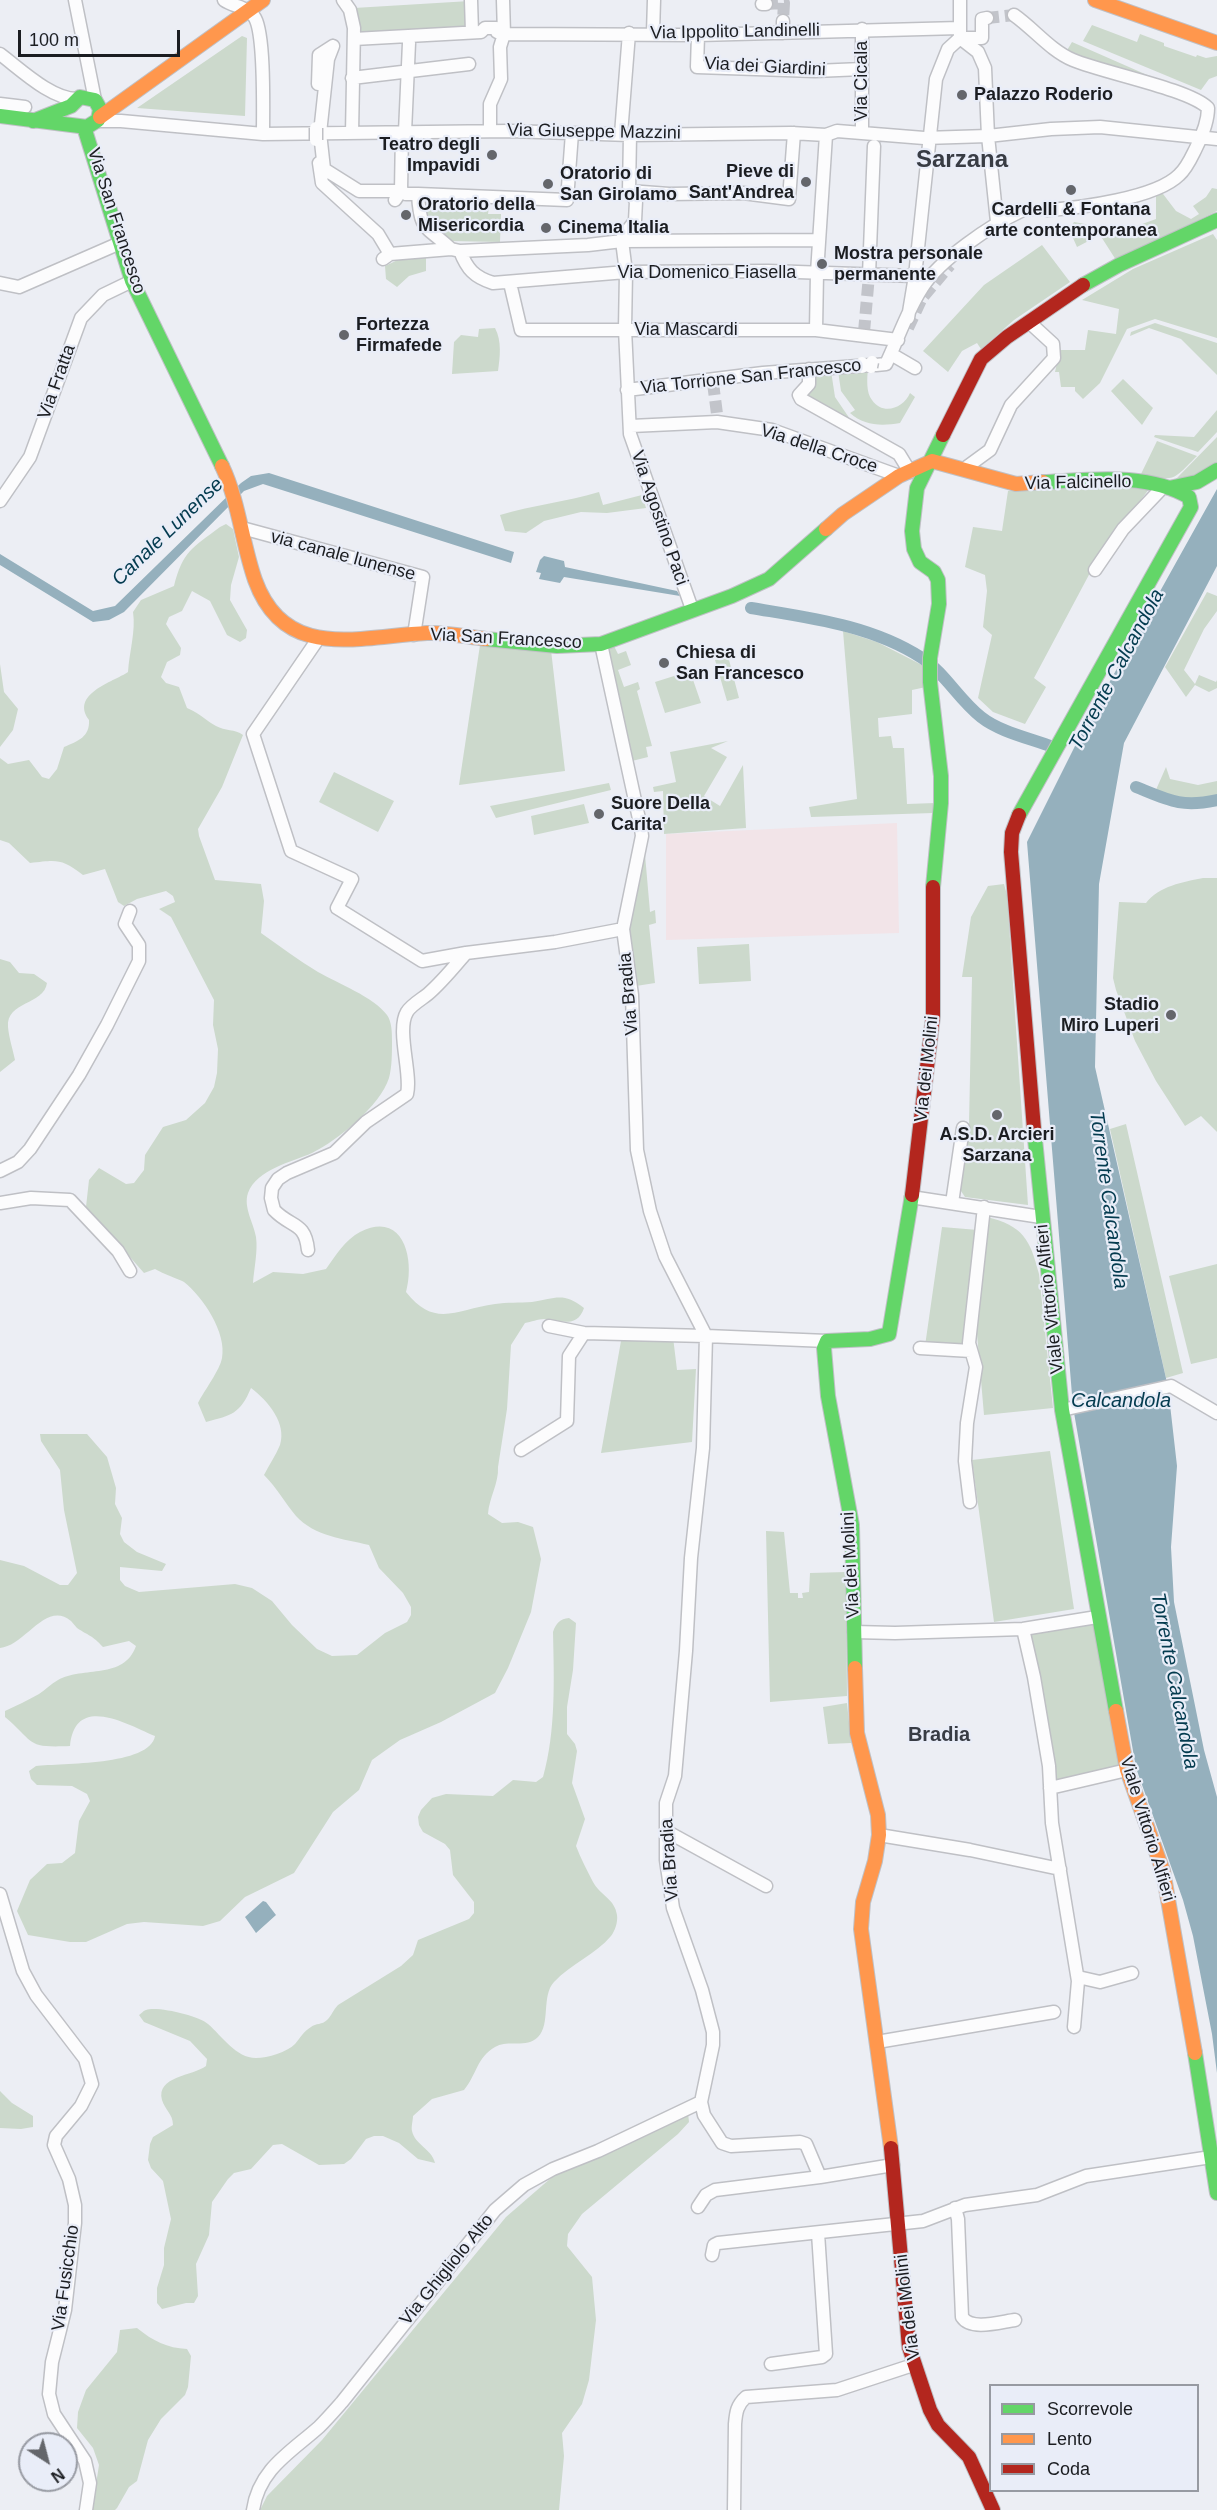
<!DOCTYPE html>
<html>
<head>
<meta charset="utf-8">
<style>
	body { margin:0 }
	#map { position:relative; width:1217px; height:2510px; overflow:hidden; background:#eceef4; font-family:Arial,sans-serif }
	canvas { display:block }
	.legend { position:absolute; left:989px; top:2384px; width:210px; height:108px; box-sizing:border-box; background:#e9edf8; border:2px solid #979aa2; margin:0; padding:8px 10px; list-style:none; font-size:18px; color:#1b1d21 }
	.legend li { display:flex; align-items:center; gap:12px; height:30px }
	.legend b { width:30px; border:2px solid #979aa2 }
	.north { position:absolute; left:18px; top:2432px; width:60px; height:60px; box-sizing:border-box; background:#e9edf8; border:2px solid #979aa2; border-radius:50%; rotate:144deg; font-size:16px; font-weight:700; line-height:24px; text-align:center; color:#1b1d21 }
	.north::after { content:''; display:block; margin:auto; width:21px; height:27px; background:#64666b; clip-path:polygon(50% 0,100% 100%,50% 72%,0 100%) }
	.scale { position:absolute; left:18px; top:30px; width:162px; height:27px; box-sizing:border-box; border:3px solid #1b1d21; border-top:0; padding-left:8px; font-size:18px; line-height:21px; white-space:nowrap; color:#1b1d21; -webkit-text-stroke:4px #e9edf8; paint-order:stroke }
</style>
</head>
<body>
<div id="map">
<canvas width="1217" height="2510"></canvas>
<ul class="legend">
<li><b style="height:8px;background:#63d668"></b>Scorrevole</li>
<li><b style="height:8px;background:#ff974d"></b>Lento</li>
<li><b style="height:8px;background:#b3261e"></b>Coda</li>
</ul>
<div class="north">N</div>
<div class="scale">100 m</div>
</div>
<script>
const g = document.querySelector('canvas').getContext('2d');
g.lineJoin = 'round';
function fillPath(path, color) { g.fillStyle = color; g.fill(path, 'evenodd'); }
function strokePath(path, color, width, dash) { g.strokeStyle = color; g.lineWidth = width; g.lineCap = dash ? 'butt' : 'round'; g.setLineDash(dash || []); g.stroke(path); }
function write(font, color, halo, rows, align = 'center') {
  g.font = font + ' Arial,sans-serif'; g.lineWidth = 4.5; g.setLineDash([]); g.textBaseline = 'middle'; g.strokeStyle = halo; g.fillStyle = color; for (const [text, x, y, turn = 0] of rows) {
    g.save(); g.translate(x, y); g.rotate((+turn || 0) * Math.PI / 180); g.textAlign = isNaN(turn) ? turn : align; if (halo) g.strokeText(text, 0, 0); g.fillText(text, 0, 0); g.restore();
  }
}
fillPath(new Path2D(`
	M897,823L899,933L666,940V834Z`), '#f2e4e8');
fillPath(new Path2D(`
	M470,1V26L358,33L354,8Z
	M1092,25L1137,42L1140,34L1164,43V46L1196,57L1197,55L1206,58L1217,56V76L1209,79L1201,90L1083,41Z
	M242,36L247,38L245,116L137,108Z
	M1072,42L1154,78L1153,81L1066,52Z
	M1212,188L1217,189V211L1116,260L1100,235L1077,247L1069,229L1074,222L1085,224L1112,235L1156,219V194L1160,190L1176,211L1191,219L1199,214L1193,206L1206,197Z
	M423,197L490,200L488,214H501L500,242L450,241L424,222Z
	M1213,234L1217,240V338L1155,319L1127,329L1100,383L1083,399L1075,391V387H1061L1059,372H1055L1060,350H1085L1088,330L1116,334L1119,309L1082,300L1133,269Z
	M1042,245L1070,282L1014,320L981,349L977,343L962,351L948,372L923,351L984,285Z
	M426,257V271L409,276L397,287L386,279L385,266L400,259Z
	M1155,323L1217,343V375L1181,339L1149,328L1130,336L1131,332Z
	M495,328C502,341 500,357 498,371L452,374L454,342L461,335L478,337L479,329Z
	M868,369C867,378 866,393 872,400C883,416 904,408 910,393L915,397L900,423C882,426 864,426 850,413L855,410L841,391L838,371Z
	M831,371L835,397L852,422L804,394L812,372Z
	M1123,379L1153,408L1142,425L1111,391Z
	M1217,410V432L1198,452L1154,437L1155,435L1194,437Z
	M1217,437V464L1209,473L1175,480Z
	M1157,441L1197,456C1174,479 1175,483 1141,474Z
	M1092,486L1149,489L1099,556L1034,678L1046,687L1025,724L993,712L978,698L992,635L983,627L987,591L985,575L965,567L973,527L1002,531L1008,491Z
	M599,492L603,505L642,495L646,508L607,513L581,512L544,521L526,533L505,531L500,515C534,505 565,502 599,492Z
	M226,524L233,529L239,557L231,585L230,600L247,630L246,638L240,642L227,635L210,601L192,591L182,611L169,617L166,624L181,648L180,655L167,662L161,677L166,683L179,687L187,708C201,714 205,720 216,726C225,731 235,729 243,735L222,787L198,829L199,836L215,880L261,884L264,901L261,933C280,946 298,960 318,972C337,983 374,997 387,1015C392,1022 392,1033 392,1042C392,1053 392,1067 389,1078C380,1106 338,1140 312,1153C292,1162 257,1169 248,1193C243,1207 254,1224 256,1237C258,1251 254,1269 253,1283L273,1272L303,1274L326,1269C336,1255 345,1240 360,1232C404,1210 415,1260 406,1292C435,1329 457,1309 495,1304C507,1302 520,1303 532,1302C556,1298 564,1292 584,1308C577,1329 560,1320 544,1319C538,1319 531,1322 525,1323L511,1345L507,1409L498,1467C499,1483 489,1498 488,1514L502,1523L518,1522L533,1527L541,1559L531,1612L508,1668L495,1693L441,1722L400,1740L372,1760L359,1790L333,1812L294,1873L245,1897L220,1921L203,1926L144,1922L127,1924L86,1942H70L28,1935L17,1911L30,1880L47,1864L62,1863L75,1853L79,1821L90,1801L87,1794L72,1786L37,1785L31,1779L29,1771L36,1766C61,1763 150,1766 155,1736C125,1723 75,1694 70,1746C25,1748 36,1743 5,1717V1711C16,1706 28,1700 39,1694C45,1690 51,1684 58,1680C83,1666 124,1680 136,1646L129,1641L103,1647C92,1635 89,1636 77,1628C75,1626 73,1623 71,1621C46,1600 25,1646 0,1648V1560L24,1566L60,1585H68L77,1573L64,1510L60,1470L41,1441L40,1434H87L107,1457L116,1488L115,1504L122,1518L120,1534L124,1542L137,1552L166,1564L162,1571L120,1567V1580L125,1586L139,1592L235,1584L252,1588L272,1601L292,1625L317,1649L332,1656L357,1655L385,1633L407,1622L411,1615V1607L403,1593L379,1568L369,1545C344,1539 314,1536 296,1516C285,1503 277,1488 264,1475C269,1465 276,1455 280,1445C287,1423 268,1401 251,1388C240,1414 232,1415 206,1422L198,1403C204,1391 220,1370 222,1358C227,1333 203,1297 184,1282C179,1279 163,1274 155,1269L144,1273L86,1207L89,1180L99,1168L126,1184L134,1183L144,1170L145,1155L163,1127L186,1120L205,1103L214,1087L217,1073L218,1049L213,1025L214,1000L171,917L159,909L175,902L173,896L166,891L137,899L124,906L118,902L105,869L83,875C61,858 57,860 30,863L9,843L0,840V758L8,764L29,760L42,777L49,779L57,769L64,747C78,741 90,737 89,720C70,694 113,682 128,672C129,653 136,631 133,612L141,600L174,586C183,551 192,548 220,527Z
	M1207,592L1217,596V611L1204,629L1184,670L1195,684L1199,675L1216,682L1217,680V688L1209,692L1195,685L1186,697L1165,667Z
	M843,631L877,642L924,666L926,687L912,690V714L878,718L879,737L891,736L893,748H904L907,804L935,803L933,813L811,817L809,807L857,799Z
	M607,644L614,646L618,654L626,651L631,665L618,670L624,687L638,682L640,689L637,691L652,746L646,747L648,757L632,761Z
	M480,645L551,650L565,771L459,785Z
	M728,656L739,698L727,701L715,660Z
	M0,664L4,692L18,709L13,730L0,747Z
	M690,671L701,703L665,713L655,682Z
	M728,741L711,748L727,757L704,796L720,806L743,765L746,828L664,834L663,791L654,792L653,787L676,782L670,752Z
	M1166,767L1170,779L1198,785L1217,781V796C1195,801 1176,801 1155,792Z
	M334,772L394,801L378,832L319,802Z
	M609,783L611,790L496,818L490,806Z
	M584,804L589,823L534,835L531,816Z
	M644,843L650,912L655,910L656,923L649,925L655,983L636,986L629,933Z
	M1203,878H1217V1132L1201,1116L1185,1126L1156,1081L1135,1041L1116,990L1113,978L1119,902L1146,903C1159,886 1183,882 1203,878Z
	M1004,884L1007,895L1028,1205L965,1197L959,1188L969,1125L972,977H962L971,917L988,886Z
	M749,944L751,981L699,984L697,947Z
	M0,959L10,962L19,973L34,974L47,983C44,1005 6,1001 8,1027C9,1038 13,1050 15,1060L0,1072Z
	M1126,1124L1183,1373L1166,1378L1110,1129Z
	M987,1217C1023,1226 1030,1239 1039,1274L1053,1408L984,1415L975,1311Z
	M942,1227L978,1230L965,1345L925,1346Z
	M1217,1264V1358L1191,1364L1169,1276Z
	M673,1337L677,1370L696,1369L692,1442L601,1453L621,1341Z
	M1050,1451L1074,1609L994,1622L972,1460Z
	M766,1531L784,1532L790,1593H798V1598H803L802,1593L809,1592L810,1573L846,1572L847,1696L770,1702Z
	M569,1618L576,1623L573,1670L567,1707V1734L575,1744L577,1751L572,1783L585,1819L576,1846C581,1859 587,1870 593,1882C600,1895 615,1899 617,1915C618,1922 615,1931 611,1936C596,1954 571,1964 554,1982C541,1996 551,2024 538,2037C526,2049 509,2039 495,2047C477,2057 476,2076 464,2090L432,2099L413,2116C413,2120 411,2127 412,2131C415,2145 432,2149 435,2163L418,2159L399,2143L383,2136H374L366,2139L351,2159L344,2164L319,2165L282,2144L273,2145L251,2169L234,2173L228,2179L212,2202L209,2235L196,2264L198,2296L194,2303H186L162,2309L157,2303V2288L164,2265V2248L171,2219L163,2181L151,2168L148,2160L150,2144L153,2137L173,2125C173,2114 165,2110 162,2100C156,2076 193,2076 206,2066L207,2059L190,2041L144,2022L139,2015C141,2014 144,2010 146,2010C158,2006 199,2016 208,2024C222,2036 236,2058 256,2058C268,2058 287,2052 295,2044C300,2038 304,2031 311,2027C316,2023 322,2025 327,2020C332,2015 333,2010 338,2005L401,1966L413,1955L418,1940L469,1919L474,1913V1902L453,1875L450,1850L445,1844L423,1832L419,1825L418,1817L421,1810L432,1798L446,1794L493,1796L513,1780L536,1782L543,1777C556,1731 554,1679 553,1632C556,1623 560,1619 569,1618Z
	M1093,1621L1121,1768L1055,1783L1056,1764L1027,1633Z
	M847,1703L851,1743L828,1744L823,1707Z
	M0,2091L12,2103L33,2116V2127L21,2129L0,2128Z
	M685,2113H688L689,2122L678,2134L582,2214L568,2234L567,2246L592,2277L596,2320L589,2380L582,2404L562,2433L564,2456L559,2510H260L267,2496L322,2440L506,2217L566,2165L624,2145L664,2127Z
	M137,2328C153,2341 167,2348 187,2349L191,2356L188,2387L185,2395L161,2419L148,2440L137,2481L129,2487L117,2508L115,2510H92L99,2465L93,2448L77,2428L78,2412L86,2390L117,2352L120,2330Z`), '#ccd9cc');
fillPath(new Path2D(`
	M269,473L514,552L511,563L263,484L244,491L124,612L109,620L93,622L0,565V554L93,611L115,606L241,483L251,476Z
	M1217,489V566L1124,743L1099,884L1095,1067L1168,1387L1177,1466L1171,1547L1174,1602L1204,1750L1217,1797V2073L1212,2034L1193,1936L1183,1900L1136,1768L1073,1407L1027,842L1085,726Z
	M544,556L564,561L565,567L677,591L680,596L564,577L560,583L539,579L541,573L536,572L540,560Z
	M263,1901L266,1902L276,1915L256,1933L245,1917Z`), '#95b0bd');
strokePath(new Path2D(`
	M751,608C810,618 871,625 922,658C945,673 959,700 981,717C1000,732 1029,738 1053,747
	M1136,787C1168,800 1181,808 1217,800`), '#95b0bd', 12);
strokePath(new Path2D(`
	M766,4L784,3L783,21
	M987,18L1014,15
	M1021,211L1047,210
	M908,328L922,298L950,265
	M864,332L869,275
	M713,383L717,414`), '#c2c4ca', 12, [12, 6]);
const street = new Path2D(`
	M75,0L95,100
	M224,0C234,7 249,7 255,18C265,36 263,110 263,134
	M343,0L350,10L354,28L352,133
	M471,0L472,32
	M960,0V35
	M762,4H766
	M1014,15C1034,29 1051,51 1073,60C1104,73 1189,89 1208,108C1208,122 1202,136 1196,148C1191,158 1187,168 1179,175C1156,198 1080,208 1047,210
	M862,29V132
	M653,33L654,0
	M783,33V21
	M698,35L697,67L815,71L862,69
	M960,38L978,52L985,68L988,136L997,222
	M962,38H982V19L987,18
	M354,39L481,32L485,28H496L497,32L504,34L698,35L960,28
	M333,46L328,59L320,133L324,169L359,191H401L406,194H418C420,231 425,225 451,249
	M0,54C20,69 52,100 78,99
	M352,78L469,64
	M318,84L319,55L333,46
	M0,104L25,107
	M97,121H121L263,134L510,131L630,135L791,133L826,135L837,131L924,138L988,136L1051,129L1100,127L1217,139
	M490,131V104L501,79L500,47L504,34L503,0
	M405,132L409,43
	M621,134L629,33
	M630,135L629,191L636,201L635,221L623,236L622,241L626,272L625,329L630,434L692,609
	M319,163L322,183L378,234L390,254
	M629,191L669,194L743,193L789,199L794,133
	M418,194L567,200L572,133
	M395,200L401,191L402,132
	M460,251C467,269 474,277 493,283L626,272L768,271L915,276
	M383,259L390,254L451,249L460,251L588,245L622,241L819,240
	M869,275L874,146
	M0,283L19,287L120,243
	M510,283L521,330H816L898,340
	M908,318L915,276L936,79L948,49L960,38
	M816,330L817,273L826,135
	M891,354L915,368
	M876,365L886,364C898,339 907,311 922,288C939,260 991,225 1021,211
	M809,369V384L799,395L801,399L899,454L910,472
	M627,390L763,373L871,365
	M631,426L717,422L772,430L899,476
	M964,469L990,450L1011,405L1054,358L1053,344L1029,322
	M0,501L30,457L81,318L103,295L132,281
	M242,528L423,577L414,635
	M1095,570L1123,529L1163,487
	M318,639L253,734L291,851L352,879L337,908L422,961L466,953
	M601,644L641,828L642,836L623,929L632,995L637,1150L650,1211L665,1256L706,1336L827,1341
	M0,1171L18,1162L30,1149L79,1075L107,1025L139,961V945L125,924L130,911
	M911,1197L1041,1217
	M0,1203L31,1198L70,1200L118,1251L130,1271
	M952,1203L963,1128
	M308,1250C305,1221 291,1228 274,1210L271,1198L272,1188L278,1179L287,1173L334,1153L366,1122L407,1094C412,1074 396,1030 407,1012C411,1005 422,999 428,994C442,982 454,967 466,953L555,942L623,929
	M549,1326L584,1333L706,1336L703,1448L691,1558L686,1651L675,1776L666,1803V1860L673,1908L702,1990L713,2032V2045L701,2102L704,2115L722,2143L731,2146L800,2142L806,2144L820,2177L893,2165
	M920,1348L971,1351
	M1062,1410L1171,1386L1217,1413
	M521,1450L567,1421L569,1356L584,1333
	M970,1502L965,1461L967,1423L976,1367L969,1343L984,1207
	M1023,1629L1034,1677L1049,1766L1052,1823L1078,1981L1074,2027
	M854,1632L895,1633L1023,1629L1097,1617
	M1050,1788L1127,1770
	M666,1831L766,1886
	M879,1835L970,1850L1060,1869
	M0,1894L23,1971L36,1995L85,2059L92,2084L81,2106L56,2136L54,2145L69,2179L75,2205V2223L65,2310L52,2362L49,2394L54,2414L85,2461L90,2483L86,2510
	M1078,1977L1100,1982L1132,1973
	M877,2042L1054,2012
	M698,2207L706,2195L715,2190L820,2177
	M955,2208L958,2219L962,2317C971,2331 1000,2322 1015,2320
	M712,2255L714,2245L718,2243L923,2221L965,2205L1037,2195L1086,2176L1211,2157
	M771,2364L822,2357L826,2354L818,2233
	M253,2510C259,2469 291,2452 319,2427C327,2419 334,2411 342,2402L495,2210L524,2185L553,2169L598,2151L701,2102
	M734,2510L735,2424C736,2412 737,2405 746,2397L837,2390L913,2365`);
const fast = new Path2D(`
	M0,116L87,127L98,120L100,109L95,100L80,97L71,106L33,121
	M84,127L132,281L222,466
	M1083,285L1119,265L1217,220
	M1169,488L1197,482L1217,470
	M486,639L557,646L601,644L732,596L769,579L826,529
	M1019,815L1191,507L1189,497C1147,472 1089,480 1043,482
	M933,887L941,803V776L930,682V658L939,604L938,580L934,572L920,562L914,549L912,531L917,488L943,435
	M1034,1129L1062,1410L1116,1711
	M855,1668L852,1525L828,1396L824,1348L827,1341L870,1339L889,1334L912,1195
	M1195,2053L1217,2193`);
const slow = new Path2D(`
	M1095,0L1217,43
	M100,117L263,0
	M222,466C239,502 242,543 255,580C285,663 360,636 427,633C446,632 467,637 486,639
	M826,529L843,514L899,476L932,461L1016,484L1043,482
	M855,1668L857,1733L878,1815L879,1835L875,1861L863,1902L861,1929L891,2148
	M1116,1711L1127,1770L1163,1871L1195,2053`);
const jam = new Path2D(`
	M943,435L981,359L1007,337L1083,285
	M1019,815L1012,833L1011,852L1034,1129
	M912,1195L933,1016V887
	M891,2148L909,2347L930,2410L938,2425L969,2457L993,2510`);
strokePath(street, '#bfc0c5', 15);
strokePath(fast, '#bfc0c5', 16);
strokePath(slow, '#bfc0c5', 16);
strokePath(jam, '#bfc0c5', 16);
strokePath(street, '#fcfcfd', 12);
strokePath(fast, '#63d668', 14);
strokePath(slow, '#ff974d', 14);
strokePath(jam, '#b3261e', 14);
const streetBridge = new Path2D(`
	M316,128V140
	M862,367V363
	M871,367L872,362`);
strokePath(streetBridge, '#bfc0c5', 15, []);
strokePath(streetBridge, '#fcfcfd', 12);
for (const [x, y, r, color] of [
	[962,95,6,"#64666b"],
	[492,155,6,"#64666b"],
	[806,182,6,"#64666b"],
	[548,184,6,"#64666b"],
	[1071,190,6,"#64666b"],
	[406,215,6,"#64666b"],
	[546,228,6,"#64666b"],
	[822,264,6,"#64666b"],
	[344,335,6,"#64666b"],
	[664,663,6,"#64666b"],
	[599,814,6,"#64666b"],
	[1171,1015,6,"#64666b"],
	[997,1115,6,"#64666b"]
]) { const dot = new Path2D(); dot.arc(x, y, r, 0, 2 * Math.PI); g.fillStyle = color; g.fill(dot); strokePath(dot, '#e9edf8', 2); }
write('18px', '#1b1d21', '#e9edf8', [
	["Via Ippolito Landinelli",735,32,-1],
	["Via dei Giardini",765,67,3],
	["Via Cicala",862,81,-90],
	["Via Giuseppe Mazzini",594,132,1],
	["Via San Francesco",116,221,72],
	["Via Domenico Fiasella",707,273],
	["Via Mascardi",686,330],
	["Via Torrione San Francesco",751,377,-6],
	["Via Fratta",57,382,-70],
	["Via della Croce",819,449,18],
	["Via Falcinello",1078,483,-1],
	["Via Agostino Paci",659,518,71],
	["via canale lunense",343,556,15],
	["Via San Francesco",506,639,3],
	["Via Bradia",629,994,-95],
	["Via dei Molini",927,1069,-84],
	["Viale Vittorio Alfieri",1050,1299,-96],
	["Via dei Molini",851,1565,-93],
	["Viale Vittorio Alfieri",1147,1829,73],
	["Via Bradia",670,1860,-94],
	["Via Ghigliolo Alto",447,2270,-51],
	["Via Fusicchio",66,2278,-82],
	["Via dei Molini",908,2307,-97]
]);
write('bold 18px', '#1b1d21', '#e9edf8', [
	["Palazzo Roderio",974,95],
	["Teatro degli",480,145,"right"],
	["Impavidi",480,166,"right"],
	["Pieve di",794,172,"right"],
	["Sant'Andrea",794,193,"right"],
	["Oratorio di",560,174],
	["San Girolamo",560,195],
	["Oratorio della",418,205],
	["Misericordia",418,226],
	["Cardelli & Fontana",1071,210,"center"],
	["arte contemporanea",1071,231,"center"],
	["Cinema Italia",558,228],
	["Mostra personale",834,254],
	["permanente",834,275],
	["Fortezza",356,325],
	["Firmafede",356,346],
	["Chiesa di",676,653],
	["San Francesco",676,674],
	["Suore Della",611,804],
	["Carita'",611,825],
	["Stadio",1159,1005,"right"],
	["Miro Luperi",1159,1026,"right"],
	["A.S.D. Arcieri",997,1135,"center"],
	["Sarzana",997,1156,"center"]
], 'left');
write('italic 20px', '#043b4f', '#e9edf8', [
	["Canale Lunense",168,532,-44],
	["Torrente Calcandola",1117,670,-62],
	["Torrente Calcandola",1108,1200,82],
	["Calcandola",1121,1401],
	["Torrente Calcandola",1174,1681,79]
]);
write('bold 20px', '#383c44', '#e9edf8', [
	["Bradia",939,1735]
]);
write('bold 24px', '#383c44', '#e9edf8', [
	["Sarzana",962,160]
]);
</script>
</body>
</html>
